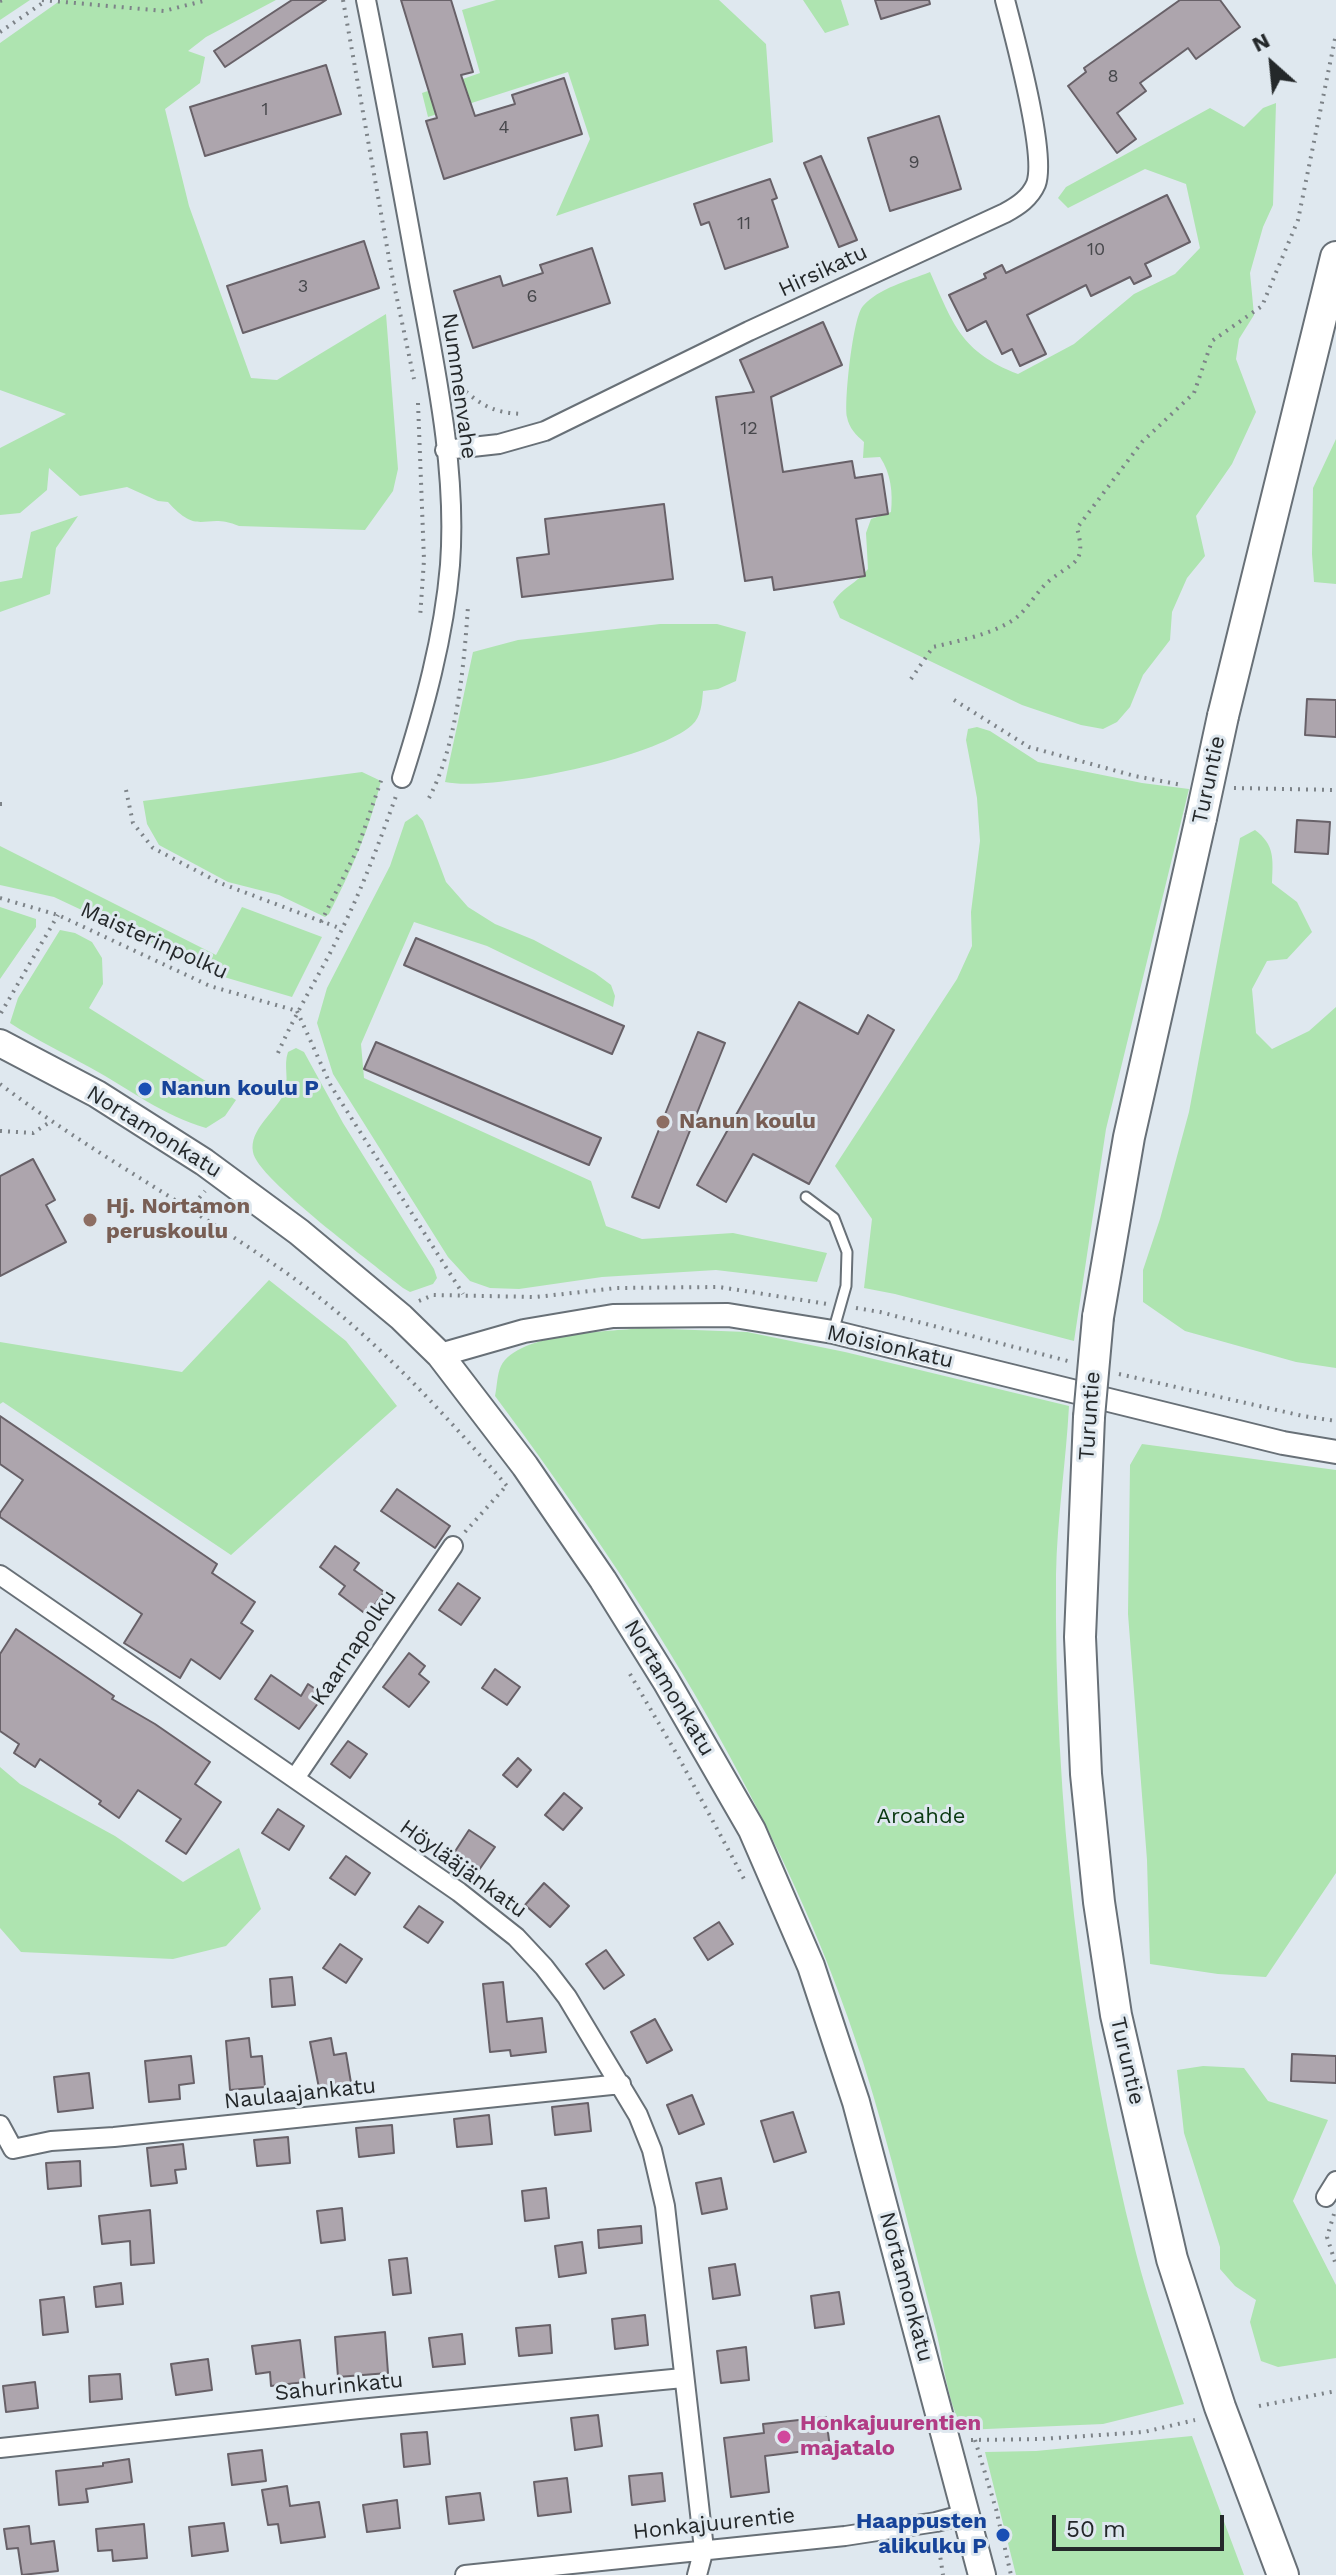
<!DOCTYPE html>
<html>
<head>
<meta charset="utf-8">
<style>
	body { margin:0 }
	#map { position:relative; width:1336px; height:2575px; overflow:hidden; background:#dfe8ef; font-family:"Work Sans",sans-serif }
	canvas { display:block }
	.north { position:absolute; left:1232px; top:24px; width:80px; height:80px; -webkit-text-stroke:6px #dfe8ef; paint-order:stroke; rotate:333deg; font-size:22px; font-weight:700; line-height:32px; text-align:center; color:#24282a }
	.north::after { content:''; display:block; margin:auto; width:28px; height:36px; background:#24282a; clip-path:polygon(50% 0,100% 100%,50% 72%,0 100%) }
	.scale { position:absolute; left:1052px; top:2515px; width:172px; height:36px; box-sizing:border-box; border:4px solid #24282a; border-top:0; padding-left:10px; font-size:24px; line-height:28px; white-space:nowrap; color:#24282a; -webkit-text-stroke:6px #dfe8ef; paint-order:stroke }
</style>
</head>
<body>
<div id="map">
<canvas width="1336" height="2575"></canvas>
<div class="north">N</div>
<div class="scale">50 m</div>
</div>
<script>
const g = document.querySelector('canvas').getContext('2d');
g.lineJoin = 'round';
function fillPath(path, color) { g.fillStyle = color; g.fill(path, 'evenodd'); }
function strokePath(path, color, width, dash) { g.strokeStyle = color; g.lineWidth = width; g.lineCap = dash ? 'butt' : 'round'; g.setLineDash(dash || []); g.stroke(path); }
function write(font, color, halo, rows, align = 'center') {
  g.font = font + ' "Work Sans",sans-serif'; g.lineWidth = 6; g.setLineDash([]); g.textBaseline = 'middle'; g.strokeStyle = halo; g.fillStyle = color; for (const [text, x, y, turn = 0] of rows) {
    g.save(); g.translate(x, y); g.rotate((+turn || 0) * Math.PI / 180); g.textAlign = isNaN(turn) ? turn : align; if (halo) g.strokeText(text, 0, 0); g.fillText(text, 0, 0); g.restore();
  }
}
fillPath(new Path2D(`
	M0,0H30L0,20Z
	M61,0H276L206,37L188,51L205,57L200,83L165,109L189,206L251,378L277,380L386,314L398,469L393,491L365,530L239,526C204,511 200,538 168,502L158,501L127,487L80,496L49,468L47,490L20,513L0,515V448L66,414L0,390V43Z
	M496,0H719L766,44L773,142L556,216L590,139L568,72L428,117L422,93L480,73L462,10Z
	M803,0H841L849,25L825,33Z
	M1276,103L1273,205L1263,227L1250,273L1254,315L1239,339L1236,359L1256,412L1232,464L1196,516L1205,556L1187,578L1172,612L1170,640L1143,675L1130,707L1117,722L1103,729L1081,725L1022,705L840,618L833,602C842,588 857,583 868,569L866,533L871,519L891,512C893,493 891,473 880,457L863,458L864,442C856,435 849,428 847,417C844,401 853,316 863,306C879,288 908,281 930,272C953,324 961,352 1018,374L1074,344L1134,294L1175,274L1200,248L1186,184L1145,169L1068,208L1058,198L1066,187L1210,108L1244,127L1263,108Z
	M1336,439V584L1314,582L1312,554L1313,488Z
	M78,516L56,548L50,594L0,612V582L22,578L31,532Z
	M660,624H717L746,632L736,681L718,689L703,691C702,703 701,717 692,725C656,758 492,792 445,782L473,652L518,640Z
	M977,727L990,731L1038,762L1142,783L1189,789L1106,1129L1074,1341L895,1294L864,1288L872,1219L835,1166L957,979L972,946L971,912L980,841L977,798L966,740L968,729Z
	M362,772L381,781C370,828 351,871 329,914L325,917L279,895L228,882L159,845L147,824L143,801Z
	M417,814L423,821L446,882L468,907L495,924L534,940L595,973L611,985L615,996L613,1007L487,946L414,922L361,1044L364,1078L591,1181L606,1226L642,1239L733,1233L827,1253L817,1282L716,1270L602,1277L519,1289L490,1288L470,1281L448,1257L333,1074L317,1023L327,988L390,866L405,822Z
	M1255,830C1275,845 1273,859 1272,883L1297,902L1312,932L1287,959L1267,961L1252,989L1256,1033L1272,1049L1309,1031L1336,1007V1368L1296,1362L1185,1331L1143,1302V1270L1160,1219L1189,1112L1240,838Z
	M0,846L216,955L242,907L322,937L292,997L224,977L54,897L0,885Z
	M0,907L36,919V927L0,979Z
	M60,930L75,933L92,942L102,958L103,984L89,1008L236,1100L225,1116L206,1128C164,1116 129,1089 91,1068C64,1053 36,1040 10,1023L18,998Z
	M296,1048L304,1052L343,1123L434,1269L437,1278L433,1284L410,1292L403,1288C378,1267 256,1178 253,1152C249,1130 274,1113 284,1094C290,1080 283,1066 288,1052Z
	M269,1280L346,1341L397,1406L231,1555L3,1402L0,1404V1342L182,1372Z
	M642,1328L747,1332L845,1352L1069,1406C1066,1462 1057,1519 1056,1575C1054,1803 1080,2032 1136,2253C1149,2304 1167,2354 1184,2404L1103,2424L963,2430C947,2401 944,2363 936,2331C912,2242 891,2150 863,2062C786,1821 645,1598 495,1396C497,1387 497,1374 501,1366C519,1332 608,1332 642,1328Z
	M1142,1444L1336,1470V1873L1266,1977L1218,1974L1150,1964L1147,1860L1128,1614L1130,1465Z
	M0,1767L20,1784L115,1836L183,1882L239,1848L261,1909L226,1946L173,1959L21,1952L0,1928Z
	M1203,2066L1244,2068L1268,2101L1328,2120L1293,2201L1336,2285V2358L1278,2367L1261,2361L1250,2322L1256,2300L1235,2286L1220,2269V2247L1184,2133L1177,2070Z
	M1192,2436L1244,2575H1016L985,2452L1036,2451Z`), '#aee4b0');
const building = new Path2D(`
	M292,0H326L225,67L214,51Z
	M401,0H451L473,72L461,75L475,116L515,104L512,95L564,78L582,134L444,179L426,121L437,118Z
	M875,0H929L930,4L881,19Z
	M1180,0H1220L1240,27L1196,59L1188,48L1140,83L1146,91L1117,113L1136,139L1117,153L1068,86L1086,72L1084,68Z
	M326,65L341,114L205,156L190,107Z
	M939,116L961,189L890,211L868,138Z
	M821,156L857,240L839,247L804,163Z
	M770,179L777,198L772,200L788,247L725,269L709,222L701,225L694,204Z
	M1167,195L1190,242L1145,264L1151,276L1134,284L1130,277L1091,296L1086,285L1027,315L1046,354L1020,366L1012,349L1002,354L986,321L967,331L949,295L986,278L984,274L1002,265L1006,273Z
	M364,241L379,288L243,333L227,286Z
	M592,248L610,303L473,348L454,291L500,276L503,286L543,273L540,265Z
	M823,322L842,365L771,397L783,472L852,461L855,478L882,474L888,514L856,519L865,576L774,590L772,577L745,581L716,397L754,392L740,360Z
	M664,504L673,579L522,597L517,558L549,554L545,519Z
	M1307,699L1336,700V737L1305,735Z
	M1297,820L1330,822L1328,854L1295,852Z
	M416,938L624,1026L612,1054L404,965Z
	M799,1002L858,1034L868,1015L894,1030L809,1184L753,1154L726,1202L697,1185Z
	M698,1032L725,1043L659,1208L632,1197Z
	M376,1042L601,1138L589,1165L364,1069Z
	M33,1159L55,1200L46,1205L66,1242L0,1276V1176Z
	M0,1416L217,1564L212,1573L255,1602L241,1623L253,1631L220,1679L191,1659L180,1678L124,1643L142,1614L0,1517V1513L23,1480L0,1464Z
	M397,1489L450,1526L435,1548L381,1511Z
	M335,1546L359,1563L354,1570L384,1592L367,1615L339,1594L345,1586L320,1567Z
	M458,1583L480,1598L461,1625L439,1610Z
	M16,1629L114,1696L112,1699L155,1724L210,1762L195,1784L221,1802L186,1854L166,1841L181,1819L138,1790L119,1818L99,1804L101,1801L40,1759L35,1767L14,1753L19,1744L0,1731V1654Z
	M409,1653L425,1666L419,1674L429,1682L409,1707L383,1687Z
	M495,1669L520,1687L507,1705L482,1688Z
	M271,1675L301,1696L308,1684L324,1695L299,1729L255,1699Z
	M348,1741L367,1754L350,1778L331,1764Z
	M518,1758L531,1770L517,1787L503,1775Z
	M564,1793L582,1808L563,1830L545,1815Z
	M278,1809L304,1826L289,1850L262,1833Z
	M469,1830L495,1847L479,1870L454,1853Z
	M346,1856L370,1873L355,1895L330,1878Z
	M544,1883L569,1906L550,1927L525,1905Z
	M419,1906L443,1922L428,1943L404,1927Z
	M719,1922L733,1944L708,1960L694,1938Z
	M340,1944L362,1959L346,1983L323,1968Z
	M606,1950L624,1975L604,1989L586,1964Z
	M292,1977L295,2005L272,2007L270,1979Z
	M503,1982L507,2022L542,2018L546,2052L511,2056L510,2050L490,2052L483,1984Z
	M655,2019L672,2050L647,2063L631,2032Z
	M249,2038L251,2057L262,2056L265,2087L230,2090L226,2041Z
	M331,2038L334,2055L346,2053L351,2083L319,2088L310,2042Z
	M1292,2054L1336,2056V2083L1291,2081Z
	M191,2056L194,2083L179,2085L180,2099L149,2102L145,2061Z
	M89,2073L93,2108L58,2112L54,2077Z
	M692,2095L704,2124L679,2134L667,2105Z
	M588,2103L591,2131L555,2135L552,2107Z
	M793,2112L806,2152L774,2162L761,2121Z
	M489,2115L492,2144L457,2147L454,2119Z
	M392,2125L394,2153L359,2157L356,2128Z
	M288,2137L290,2163L257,2166L254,2140Z
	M183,2144L186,2169L175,2170L177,2183L151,2186L147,2148Z
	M80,2161L81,2186L48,2189L46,2163Z
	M721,2178L727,2209L702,2214L696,2183Z
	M546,2188L549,2218L525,2221L522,2191Z
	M342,2208L345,2240L321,2243L317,2211Z
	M150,2210L154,2263L131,2265L130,2241L102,2244L99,2216Z
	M641,2226L642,2243L599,2248L598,2230Z
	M582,2242L586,2273L559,2277L555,2246Z
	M407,2258L411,2293L393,2295L389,2260Z
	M735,2264L740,2295L713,2299L709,2268Z
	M121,2283L123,2304L96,2307L94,2287Z
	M839,2292L844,2324L815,2328L811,2296Z
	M64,2297L68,2332L43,2335L40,2300Z
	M645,2315L648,2345L615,2349L612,2319Z
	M550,2325L552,2353L519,2356L516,2328Z
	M385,2332L388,2373L338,2377L335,2337Z
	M462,2334L465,2364L433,2367L429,2338Z
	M300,2340L305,2382L271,2386L270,2372L256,2374L252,2346Z
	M746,2347L749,2380L721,2383L717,2351Z
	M208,2359L212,2390L176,2395L171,2364Z
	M120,2374L122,2399L90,2402L89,2376Z
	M35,2382L38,2408L6,2412L3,2386Z
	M598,2415L602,2446L575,2450L571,2418Z
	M826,2417L830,2448L765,2456L769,2492L731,2497L724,2438L764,2433L763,2424Z
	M427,2432L430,2464L404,2467L401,2434Z
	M262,2450L266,2481L232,2485L228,2454Z
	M129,2459L132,2482L86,2489L88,2502L59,2505L56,2471L103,2466V2463Z
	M662,2473L665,2501L632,2505L629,2476Z
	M567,2478L571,2512L538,2516L534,2482Z
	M287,2486L290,2506L319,2502L325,2537L281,2543L278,2524L268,2525L262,2490Z
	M480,2493L484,2520L449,2524L446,2497Z
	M397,2500L400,2528L367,2532L363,2505Z
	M224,2523L228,2551L192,2556L189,2527Z
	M144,2524L147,2558L113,2561L112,2550L98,2551L96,2529Z
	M29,2526L31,2544L54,2541L58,2571L22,2575L18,2548L7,2549L4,2529Z`);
fillPath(building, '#ada5ad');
strokePath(building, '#686168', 2);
const service = new Path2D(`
	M806,1197L834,1218L847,1252L846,1286L833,1332`);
const minor = new Path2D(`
	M366,0C385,94 402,187 419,281C436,373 457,470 450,565C444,637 424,709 402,778
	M445,450L499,444L545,431L749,331L1005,213C1018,206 1030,198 1036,184C1047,154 1014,35 1005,0
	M0,1575L459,1892L516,1937L544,1967L567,1997L638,2115L652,2150L665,2206L704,2549L697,2575
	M295,1778L453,1546
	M0,2125L13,2149L51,2141L114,2137L621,2084
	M1326,2197L1336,2181
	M0,2448L359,2409L683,2378
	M465,2575L845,2536L936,2522L966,2514`);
const tertiary = new Path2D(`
	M440,1355L524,1331L613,1316L728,1315L833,1332L1283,1443L1336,1452`);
const secondary = new Path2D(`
	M0,1043L97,1094L204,1162L299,1232L401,1317L440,1355L525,1466L603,1580L666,1681L752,1830L811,1966L856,2102L982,2575`);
const trunk = new Path2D(`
	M1223,716L1336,257
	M1098,1317L1129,1137L1201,818
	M1089,1417L1080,1637L1086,1774L1099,1902L1116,2015L1172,2259L1220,2407L1283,2575`);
strokePath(service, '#687077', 13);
strokePath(minor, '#687077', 22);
strokePath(tertiary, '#687077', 26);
strokePath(secondary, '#687077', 30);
strokePath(trunk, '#687077', 34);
strokePath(new Path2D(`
	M42,0L164,11L207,0
	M343,0L392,275L414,379
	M0,1L3,0
	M0,32L44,2
	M457,363L467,425
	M459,389H463C483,407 496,413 523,414
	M418,403L424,560L420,618
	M911,679L933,647C958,641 988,635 1010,622C1026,613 1035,593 1049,581C1073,561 1087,565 1077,528L1142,442L1194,393L1212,341L1262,306L1298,220L1336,34
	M954,700L1029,747L1135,776L1182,785
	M1234,788L1336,790
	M126,790L133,823L153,848L220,883L342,929
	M429,798C457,745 464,666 468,606
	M0,804H7
	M0,898L58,915L210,986L297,1011
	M321,922L357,850L382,778
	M297,1011L331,1086L463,1294
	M1,1013L58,915
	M278,1053C297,1009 323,970 343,927C364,884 380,840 396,796
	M0,1084C86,1149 180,1200 269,1261C361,1322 435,1403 507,1486
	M0,1131L33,1133L50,1122
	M189,1210L205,1191
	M419,1301L433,1295L536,1297L617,1288L719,1287L827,1304
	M856,1308L880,1312L1068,1361
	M1119,1374L1303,1416L1336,1421
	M465,1532L507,1485
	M630,1674L679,1758L744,1879
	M1334,2214L1327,2237L1336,2265
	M1259,2406L1336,2391
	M971,2440L1041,2439L1144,2432L1195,2420
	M975,2440L996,2509L1011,2575
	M938,2542L943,2575`), '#7d8388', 4, [2, 6]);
strokePath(service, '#fff', 9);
strokePath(minor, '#fff', 18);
strokePath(tertiary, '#fff', 22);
strokePath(secondary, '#fff', 26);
strokePath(trunk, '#fff', 30);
const trunkBridge = new Path2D(`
	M1201,818L1223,716
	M1089,1417L1098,1317`);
strokePath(trunkBridge, '#687077', 34, []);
strokePath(trunkBridge, '#fff', 30);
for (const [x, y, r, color] of [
	[145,1089,8,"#1a4fb4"],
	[663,1122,8,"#8d6e63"],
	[90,1220,8,"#8d6e63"],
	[784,2437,8,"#d1479c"],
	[1003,2535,8,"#1a4fb4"]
]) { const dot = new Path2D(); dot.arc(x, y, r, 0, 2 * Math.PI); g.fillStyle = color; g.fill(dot); strokePath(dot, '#dfe8ef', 3); }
write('18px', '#46474b', null, [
	["8",1113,77],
	["1",265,110],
	["4",504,128],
	["9",914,163],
	["11",744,224],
	["10",1096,250],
	["3",303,287],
	["6",532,297],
	["12",749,429]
]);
write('22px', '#24282a', '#dfe8ef', [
	["Hirsikatu",823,271,-25],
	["Nummenvahe",459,386,82],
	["Turuntie",1209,780,-78],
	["Maisterinpolku",154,941,24],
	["Nortamonkatu",154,1132,32],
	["Moisionkatu",890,1347,13],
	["Turuntie",1090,1416,-86],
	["Kaarnapolku",354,1648,-56],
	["Nortamonkatu",669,1688,59],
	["Höylääjänkatu",463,1869,36],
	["Turuntie",1127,2061,77],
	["Naulaajankatu",300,2094,-6],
	["Nortamonkatu",906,2287,75],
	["Sahurinkatu",339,2387,-6],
	["Honkajuurentie",714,2524,-6]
]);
write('bold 22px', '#164399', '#dfe8ef', [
	["Nanun koulu P",161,1089],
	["Haappusten",987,2522,"right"],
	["alikulku P",987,2547,"right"]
], 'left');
write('bold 22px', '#785e54', '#dfe8ef', [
	["Nanun koulu",679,1122],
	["Hj. Nortamon",106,1207],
	["peruskoulu",106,1232]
], 'left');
write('22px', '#0a3a11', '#dfe8ef', [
	["Aroahde",921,1817]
]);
write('bold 22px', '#b23c85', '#dfe8ef', [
	["Honkajuurentien",800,2424],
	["majatalo",800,2449]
], 'left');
</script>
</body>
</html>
